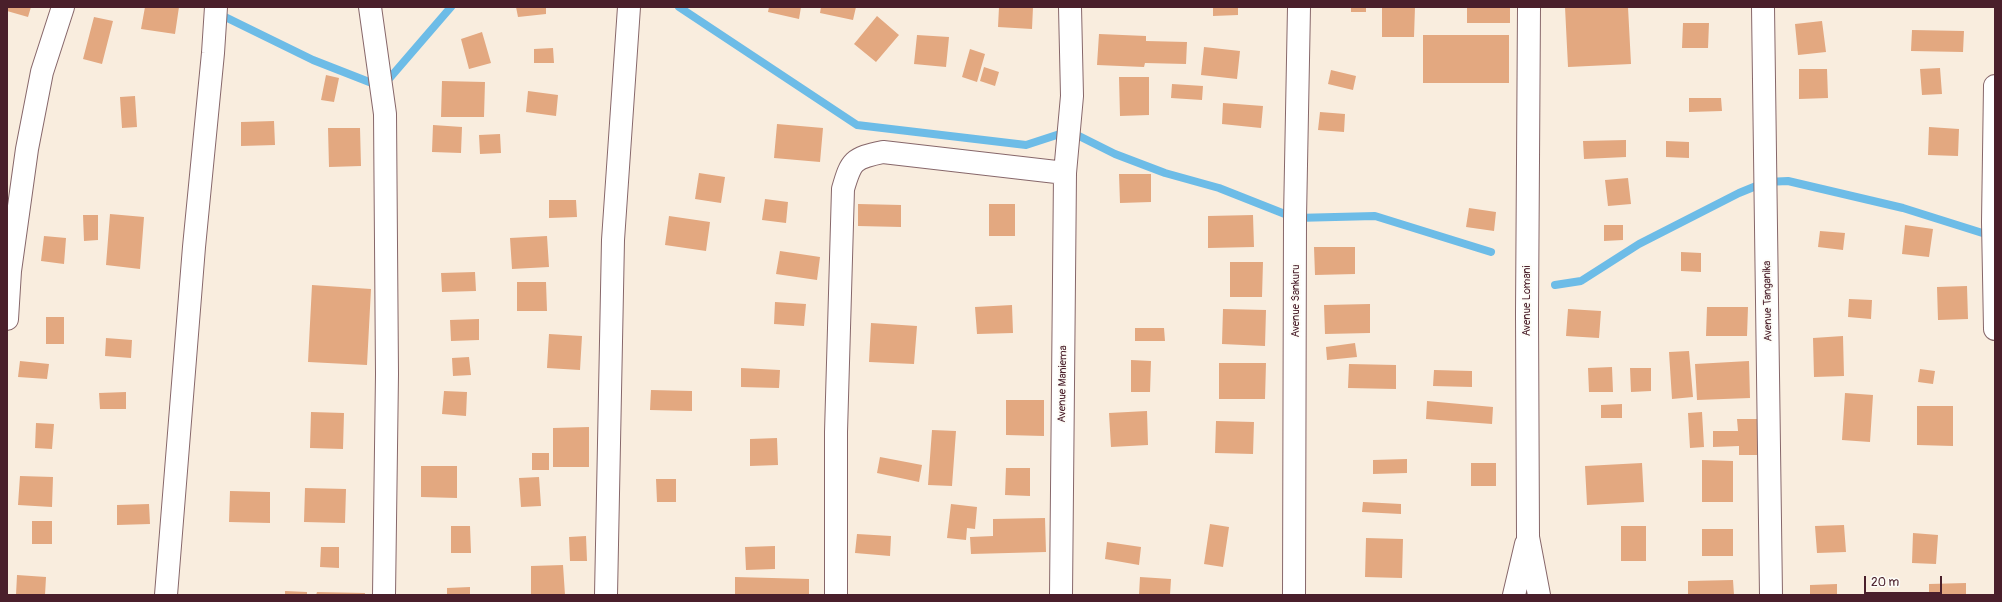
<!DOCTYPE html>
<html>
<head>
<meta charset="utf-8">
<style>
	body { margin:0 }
	#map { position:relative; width:2002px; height:602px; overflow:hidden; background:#f9edde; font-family:Pangolin,sans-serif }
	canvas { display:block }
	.frame { position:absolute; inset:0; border:8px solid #4a1f2b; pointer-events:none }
	.scale { position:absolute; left:1864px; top:576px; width:78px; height:18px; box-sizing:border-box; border:2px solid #4a1f2b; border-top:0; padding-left:5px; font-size:12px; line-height:14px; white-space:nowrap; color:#4a1f2b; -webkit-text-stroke:3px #fdfcf7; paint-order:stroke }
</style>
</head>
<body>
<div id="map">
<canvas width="2002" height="602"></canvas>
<div class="frame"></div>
<div class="scale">20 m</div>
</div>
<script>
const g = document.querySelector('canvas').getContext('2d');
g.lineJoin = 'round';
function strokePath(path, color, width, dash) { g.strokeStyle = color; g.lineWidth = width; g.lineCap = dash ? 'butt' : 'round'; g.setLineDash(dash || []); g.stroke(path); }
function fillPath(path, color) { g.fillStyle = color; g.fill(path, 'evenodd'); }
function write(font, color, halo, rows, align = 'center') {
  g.font = font + ' Pangolin,sans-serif'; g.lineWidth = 3.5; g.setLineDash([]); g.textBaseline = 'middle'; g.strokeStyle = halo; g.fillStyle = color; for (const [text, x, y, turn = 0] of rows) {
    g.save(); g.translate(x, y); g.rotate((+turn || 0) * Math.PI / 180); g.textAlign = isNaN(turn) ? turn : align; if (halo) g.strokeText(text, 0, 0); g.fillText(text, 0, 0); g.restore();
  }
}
strokePath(new Path2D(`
	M679,7L857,125L1026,145L1069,131L1115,154L1165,173L1219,188L1295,218L1375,216L1491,252
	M217,13L313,60L382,87L451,7
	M1555,285L1581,281L1639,244L1739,193L1766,182L1788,181L1903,208L1992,236`), '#6dbce7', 8);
fillPath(new Path2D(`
	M7,7H31L28,17L7,11Z
	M145,7H179L175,34L141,29Z
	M516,7H546V14L518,17Z
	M769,7H801L799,19L768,12Z
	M821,7H856L853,20L820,13Z
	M999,7H1033L1032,29L998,27Z
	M1213,7H1238V15L1213,16Z
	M1351,7H1366V12H1351Z
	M1382,7H1415L1414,37H1382Z
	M1467,7H1510V23H1467Z
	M1565,7H1628L1631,64L1568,67Z
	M877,16L899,35L876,62L854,44Z
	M94,17L113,21L102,64L83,59Z
	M1822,21L1826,52L1798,55L1795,24Z
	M1683,23H1709L1708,48H1682Z
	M1912,30L1964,31L1963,52L1911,51Z
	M482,32L491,63L469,69L461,39Z
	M1099,34L1146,36V41L1187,42L1186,64L1145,63L1144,67L1097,65Z
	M917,35L949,37L946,67L914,64Z
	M1423,35H1509V83H1423Z
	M1204,47L1240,51L1237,79L1201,75Z
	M553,48L554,63H534V49Z
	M970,49L985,54L977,82L962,77Z
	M984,67L999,72L995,86L980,81Z
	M1940,68L1942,94L1922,95L1920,69Z
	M1799,69H1827L1828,98L1799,99Z
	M1331,70L1356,76L1353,90L1328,84Z
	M326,75L339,78L334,102L321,100Z
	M1119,77H1149V115L1120,116Z
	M442,81L485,82L484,117H441Z
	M1172,84L1203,86L1202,100L1171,98Z
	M528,91L558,95L556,116L526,112Z
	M135,96L137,127L122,128L120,97Z
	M1689,98H1721L1722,111L1689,112Z
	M1223,103L1263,106L1261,128L1222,124Z
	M1320,112L1345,114L1344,132L1318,130Z
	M274,121L275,145L241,146V122Z
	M777,124L823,128L820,162L774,158Z
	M433,125L462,127L461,153L432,152Z
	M1929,127L1959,129L1958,156L1928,155Z
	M328,128H360L361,166L329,167Z
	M500,134L501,153L480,154L479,135Z
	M1626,140V157L1584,159L1583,141Z
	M1666,141L1689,142V158L1666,157Z
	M699,173L725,177L721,203L695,199Z
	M1119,174H1151V202L1120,203Z
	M1628,178L1631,204L1608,206L1605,180Z
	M765,199L788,202L786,223L762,220Z
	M549,200H576L577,217L549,218Z
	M858,204L901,205V227L858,226Z
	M989,204H1015V236H989Z
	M1469,208L1496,212L1494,231L1466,227Z
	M110,214L144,217L140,269L106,265Z
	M83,215H98V240L84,241Z
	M1253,215L1254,247L1208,248V216Z
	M669,216L710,222L706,251L665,245Z
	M1604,225H1623V240L1604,241Z
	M1905,225L1933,229L1929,257L1902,254Z
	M1820,231L1845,233L1843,250L1818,247Z
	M44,236L66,238L64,264L41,261Z
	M547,236L549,267L512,269L510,238Z
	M1314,247H1355V274L1315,275Z
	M780,251L820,257L817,280L776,274Z
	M1681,252L1701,253V272L1681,271Z
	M1230,262H1263L1262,297H1230Z
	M475,272L476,291L442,292L441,273Z
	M517,282H546L547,311H517Z
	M312,285L371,289L367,365L308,362Z
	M1967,286L1968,319L1938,320L1937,287Z
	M1849,299L1872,300L1871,319L1848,317Z
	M775,302L806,304L804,326L774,324Z
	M1370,304V333L1325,334L1324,305Z
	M1012,305L1013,333L977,334L975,307Z
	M1707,307H1748L1747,336H1706Z
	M1223,309L1266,310L1265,346L1222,344Z
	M1568,309L1601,311L1599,338L1566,336Z
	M46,317H64V344H46Z
	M479,319V340L451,341L450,320Z
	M871,323L917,326L914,364L869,362Z
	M1135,328H1164L1165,341H1135Z
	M549,334L582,336L580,370L547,368Z
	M1843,336L1844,376L1814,377L1813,338Z
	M106,338L132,340L131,358L105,356Z
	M1355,343L1357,357L1327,360L1326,347Z
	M1689,351L1693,397L1672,399L1669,352Z
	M469,357L471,375L453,376L452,358Z
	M1131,360L1151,361L1150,392H1131Z
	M20,361L49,364L47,379L18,377Z
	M1749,361L1750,398L1697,400L1695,364Z
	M1219,363H1266L1265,399H1219Z
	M1349,364L1396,365V389L1348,388Z
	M1612,367L1613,392H1589L1588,368Z
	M741,368L780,370L779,388L741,387Z
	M1630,368H1651V391L1631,392Z
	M1920,369L1935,371L1933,384L1918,382Z
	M1434,370L1472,371V387L1433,386Z
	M651,390L692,391V411L650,410Z
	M444,391L467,392L466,416L442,414Z
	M126,392V409H100L99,393Z
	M1845,393L1873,395L1870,442L1842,440Z
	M1006,400H1044V436L1006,435Z
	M1427,401L1493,407L1492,424L1426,419Z
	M1622,404V418H1601V405Z
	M1917,406H1953V446L1917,445Z
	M1147,411L1148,445L1111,447L1109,413Z
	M311,412L344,413L343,449L310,448Z
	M1702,412L1704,447L1690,448L1688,413Z
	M1737,419H1757V455H1739V446L1713,447V431H1738Z
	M1216,421L1254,422L1253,454L1215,453Z
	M36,423L54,424L52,449L35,448Z
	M589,427V467H553V428Z
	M932,430L956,431L952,486L928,485Z
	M777,438L778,465L750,466V439Z
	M532,453H549V470H532Z
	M880,457L922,465L919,482L877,473Z
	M1407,459V473L1373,474V460Z
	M1702,460L1733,461V502H1702Z
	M1471,463H1496V486H1471Z
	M1642,463L1644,502L1587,505L1585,466Z
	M421,466H457V498L421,497Z
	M1006,468H1030V496L1005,495Z
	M20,476L53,477L52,507L18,505Z
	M539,477L541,506L521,507L519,478Z
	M656,479H676V502H657Z
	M305,488L346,489L345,523L304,522Z
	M230,491L270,492V523L229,522Z
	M1363,502L1401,504V514L1362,512Z
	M149,504L150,524L117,525V505Z
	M951,504L977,507L975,529L967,528L966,540L947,538Z
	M1045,518L1046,552L971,554L970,537L993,536V519Z
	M32,521H52V544H32Z
	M1210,524L1229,527L1223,567L1204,564Z
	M1844,525L1846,552L1817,553L1815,526Z
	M451,526H470L471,553H451Z
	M1621,526H1646V561H1621Z
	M1702,529H1733V556H1702Z
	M1913,533L1938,535L1936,564L1912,563Z
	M857,534L891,536L890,556L855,553Z
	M586,536L587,561H570L569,537Z
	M1366,538L1403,539L1402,578L1365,577Z
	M1107,542L1141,547L1139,565L1105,559Z
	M775,546V569L746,570L745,547Z
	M321,547H339V568L320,567Z
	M563,565L565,595H531V566Z
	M17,575L46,577L45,595H16Z
	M735,577L809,579V595H735Z
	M1140,577L1171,579L1170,595H1139Z
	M1733,580L1734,595H1688V581Z
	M1966,583V595H1929V584Z
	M1837,584V595H1810V585Z
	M470,587V595H447V588Z
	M285,591L307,592V595H285Z
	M317,592L365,593V595H316Z`), '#e3a880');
const minor = new Path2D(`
	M370,7L385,114L387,374L384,595
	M1529,7L1527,313L1528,537L1539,595
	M1763,7L1771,595
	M1995,86L1993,222L1995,329
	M7,319L10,271L27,149L42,72L63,7
	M166,595L194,247L213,53L216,7
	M606,595L613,240L629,7
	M836,595V432L843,189C851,161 853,158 883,152L1065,173
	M1061,595L1065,173L1072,96L1070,7
	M1294,595L1295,218L1299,7
	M1514,595L1526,544`);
strokePath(minor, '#87676a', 24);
strokePath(minor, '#fff', 22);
write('11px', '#4a1f2b', '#fdfcf7', [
	["Avenue Sankuru",1296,301,-90],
	["Avenue Lomani",1527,301,-90],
	["Avenue Tanganika",1768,301,-91],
	["Avenue Maniema",1063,384,-89]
]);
</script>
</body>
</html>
